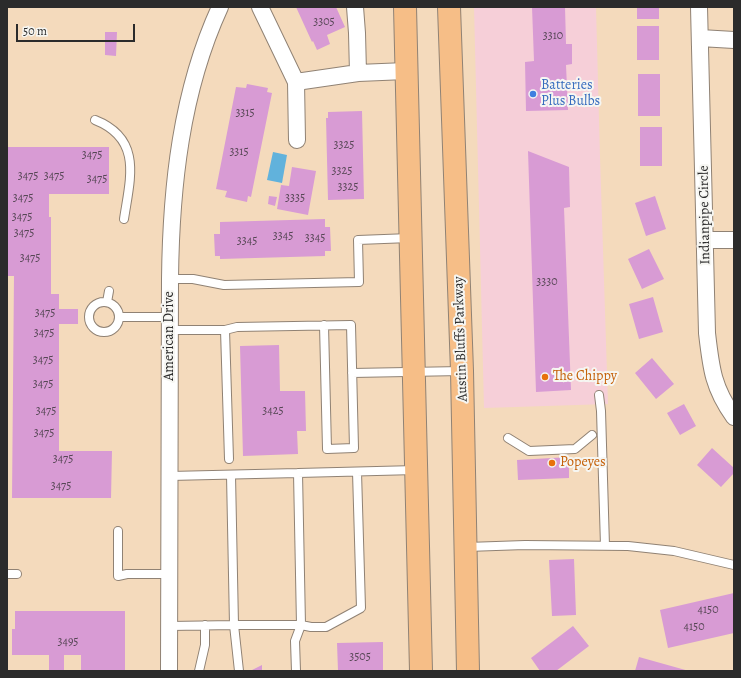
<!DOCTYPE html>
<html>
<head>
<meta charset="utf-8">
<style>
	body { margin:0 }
	#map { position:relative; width:741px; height:678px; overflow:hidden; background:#f4dabc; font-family:Alegreya,serif }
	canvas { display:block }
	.frame { position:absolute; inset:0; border:8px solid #2b2b2b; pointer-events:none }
	.scale { position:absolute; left:16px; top:24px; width:119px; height:18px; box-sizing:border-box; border:2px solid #2b2b2b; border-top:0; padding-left:5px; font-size:12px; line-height:14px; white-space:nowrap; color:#2b2b2b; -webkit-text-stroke:3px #f6f6f2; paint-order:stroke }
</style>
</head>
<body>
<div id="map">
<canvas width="741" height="678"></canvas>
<div class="frame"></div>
<div class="scale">50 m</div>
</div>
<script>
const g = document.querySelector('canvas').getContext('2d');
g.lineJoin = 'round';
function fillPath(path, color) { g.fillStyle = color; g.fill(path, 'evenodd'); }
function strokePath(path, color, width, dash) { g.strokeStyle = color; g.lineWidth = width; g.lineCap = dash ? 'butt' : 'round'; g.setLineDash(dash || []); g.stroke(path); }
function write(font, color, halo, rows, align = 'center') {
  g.font = font + ' Alegreya,serif'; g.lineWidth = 4; g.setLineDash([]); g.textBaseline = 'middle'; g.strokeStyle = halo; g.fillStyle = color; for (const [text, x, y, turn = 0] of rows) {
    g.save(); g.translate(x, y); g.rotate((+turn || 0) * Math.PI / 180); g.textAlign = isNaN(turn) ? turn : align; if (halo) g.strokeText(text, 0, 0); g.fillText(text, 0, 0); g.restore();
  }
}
fillPath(new Path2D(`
	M474,7H596L600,157L608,404L484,408Z`), '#f6cfd8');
fillPath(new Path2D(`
	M273,152L287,155L282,183L267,180Z`), '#61b2dc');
fillPath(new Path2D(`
	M296,7H336L345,27L327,35L330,44L317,50L313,41L312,42Z
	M532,7H565L566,44H572V64L566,65L568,110L526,111L525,62L534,61Z
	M637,7H659V19H637Z
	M637,26H659V60H637Z
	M105,32H117L116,56L105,55Z
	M638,74H660V116H638Z
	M247,84L268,88L267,92L272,93L251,197L248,196L247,202L225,197L227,191L216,189L236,87L246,88Z
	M362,111L364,199L328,200L326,118H328V112Z
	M640,127H662V166H640Z
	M7,147H109V194H49V217H51V294H59V309H78V324H59V451H112L111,498H12L14,276H7Z
	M528,151L569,167L570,207L564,208L571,390L536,392Z
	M292,167L316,171L308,215L277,209L281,185L289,186Z
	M269,196L277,197L275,206L268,204Z
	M655,196L666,229L646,236L635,203Z
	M325,219V227H330L331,251H325V256L220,259V256H215L214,234H220V222Z
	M649,249L664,279L642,289L628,259Z
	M653,297L663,332L639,339L629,304Z
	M279,345L280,391H305L306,431H297L298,454L243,456L240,346Z
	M652,358L674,384L656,399L635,373Z
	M684,404L696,426L680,435L667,413Z
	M712,448L734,468V473L721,487L697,465Z
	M569,457V478L518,480L517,460Z
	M574,559L576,615L552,616L549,560Z
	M734,593V633L668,648L660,610Z
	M15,611H125V671H81V655H64V671H49V655H12V629H15Z
	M573,626L589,646L556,671H540L531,658Z
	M383,642V671H338L337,643Z
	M639,657L689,671H635Z
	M262,665V671H250Z`), '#d89bd4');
const service = new Path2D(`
	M95,120C143,139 130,179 124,219
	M170,279H193L224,285L359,282L358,240L410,238
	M89 317a15 15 0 1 1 30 0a15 15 0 1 1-30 0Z
	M107,302L109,291
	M119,317H170
	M170,330H225L237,327L351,325L354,448L327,449L324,325
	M225,330L229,459
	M352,373L462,371
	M599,395L601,411L605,546
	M508,438L529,451L575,449L592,435
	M231,475L234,625H301L311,627H326L361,608L357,472
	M170,476L298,473
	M118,531V576L127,574H170
	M467,547L525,545L628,546L674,551L734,565
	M7,574H17
	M170,626L234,625L239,671
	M199,671L205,645V625
	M296,671L295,641L301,625L298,473L416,470`);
const minor = new Path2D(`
	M260,7L296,82L297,140
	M355,7L357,33L358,73
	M699,7L707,333C711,368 713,388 734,417
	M700,38L734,40
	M296,82L358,73L406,71
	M705,240H734
	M169,671L170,279C171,187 181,92 220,7`);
const primary = new Path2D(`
	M405,7L421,671
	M449,7L462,371L468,671`);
strokePath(service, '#908274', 10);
strokePath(minor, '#908274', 18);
strokePath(primary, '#908274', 24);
strokePath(service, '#fff', 8);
strokePath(minor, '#fff', 16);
strokePath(primary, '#f6be87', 22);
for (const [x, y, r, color] of [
	[533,94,4,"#3f7fe0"],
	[545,377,4,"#e8710a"],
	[552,463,4,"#e8710a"]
]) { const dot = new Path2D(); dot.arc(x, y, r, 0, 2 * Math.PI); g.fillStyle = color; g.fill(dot); strokePath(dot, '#f6f6f2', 1.5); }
write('12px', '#564755', null, [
	["3305",324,22],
	["3310",553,36],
	["3315",245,113],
	["3325",344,145],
	["3315",239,152],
	["3475",92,155],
	["3325",342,171],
	["3475",28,176],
	["3475",54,176],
	["3475",97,179],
	["3325",348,187],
	["3475",23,198],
	["3335",295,198],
	["3475",22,217],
	["3475",24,233],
	["3345",283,236],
	["3345",315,238],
	["3345",247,241],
	["3475",30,258],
	["3330",547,282],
	["3475",45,313],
	["3475",44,333],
	["3475",43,360],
	["3475",43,384],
	["3475",46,411],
	["3425",273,411],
	["3475",44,433],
	["3475",63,459],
	["3475",61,486],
	["4150",708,610],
	["4150",694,627],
	["3495",68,642],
	["3505",360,657]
]);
write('14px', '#366cbe', '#f6f6f2', [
	["Batteries",541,86],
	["Plus Bulbs",541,102]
], 'left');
write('14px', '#2b2b2b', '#f6f6f2', [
	["Indianpipe Circle",705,215,-91],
	["American Drive",170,336,-90],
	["Austin Bluffs Parkway",461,339,-92]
]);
write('14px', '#c56008', '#f6f6f2', [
	["The Chippy",553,377],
	["Popeyes",560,463]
], 'left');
</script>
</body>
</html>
